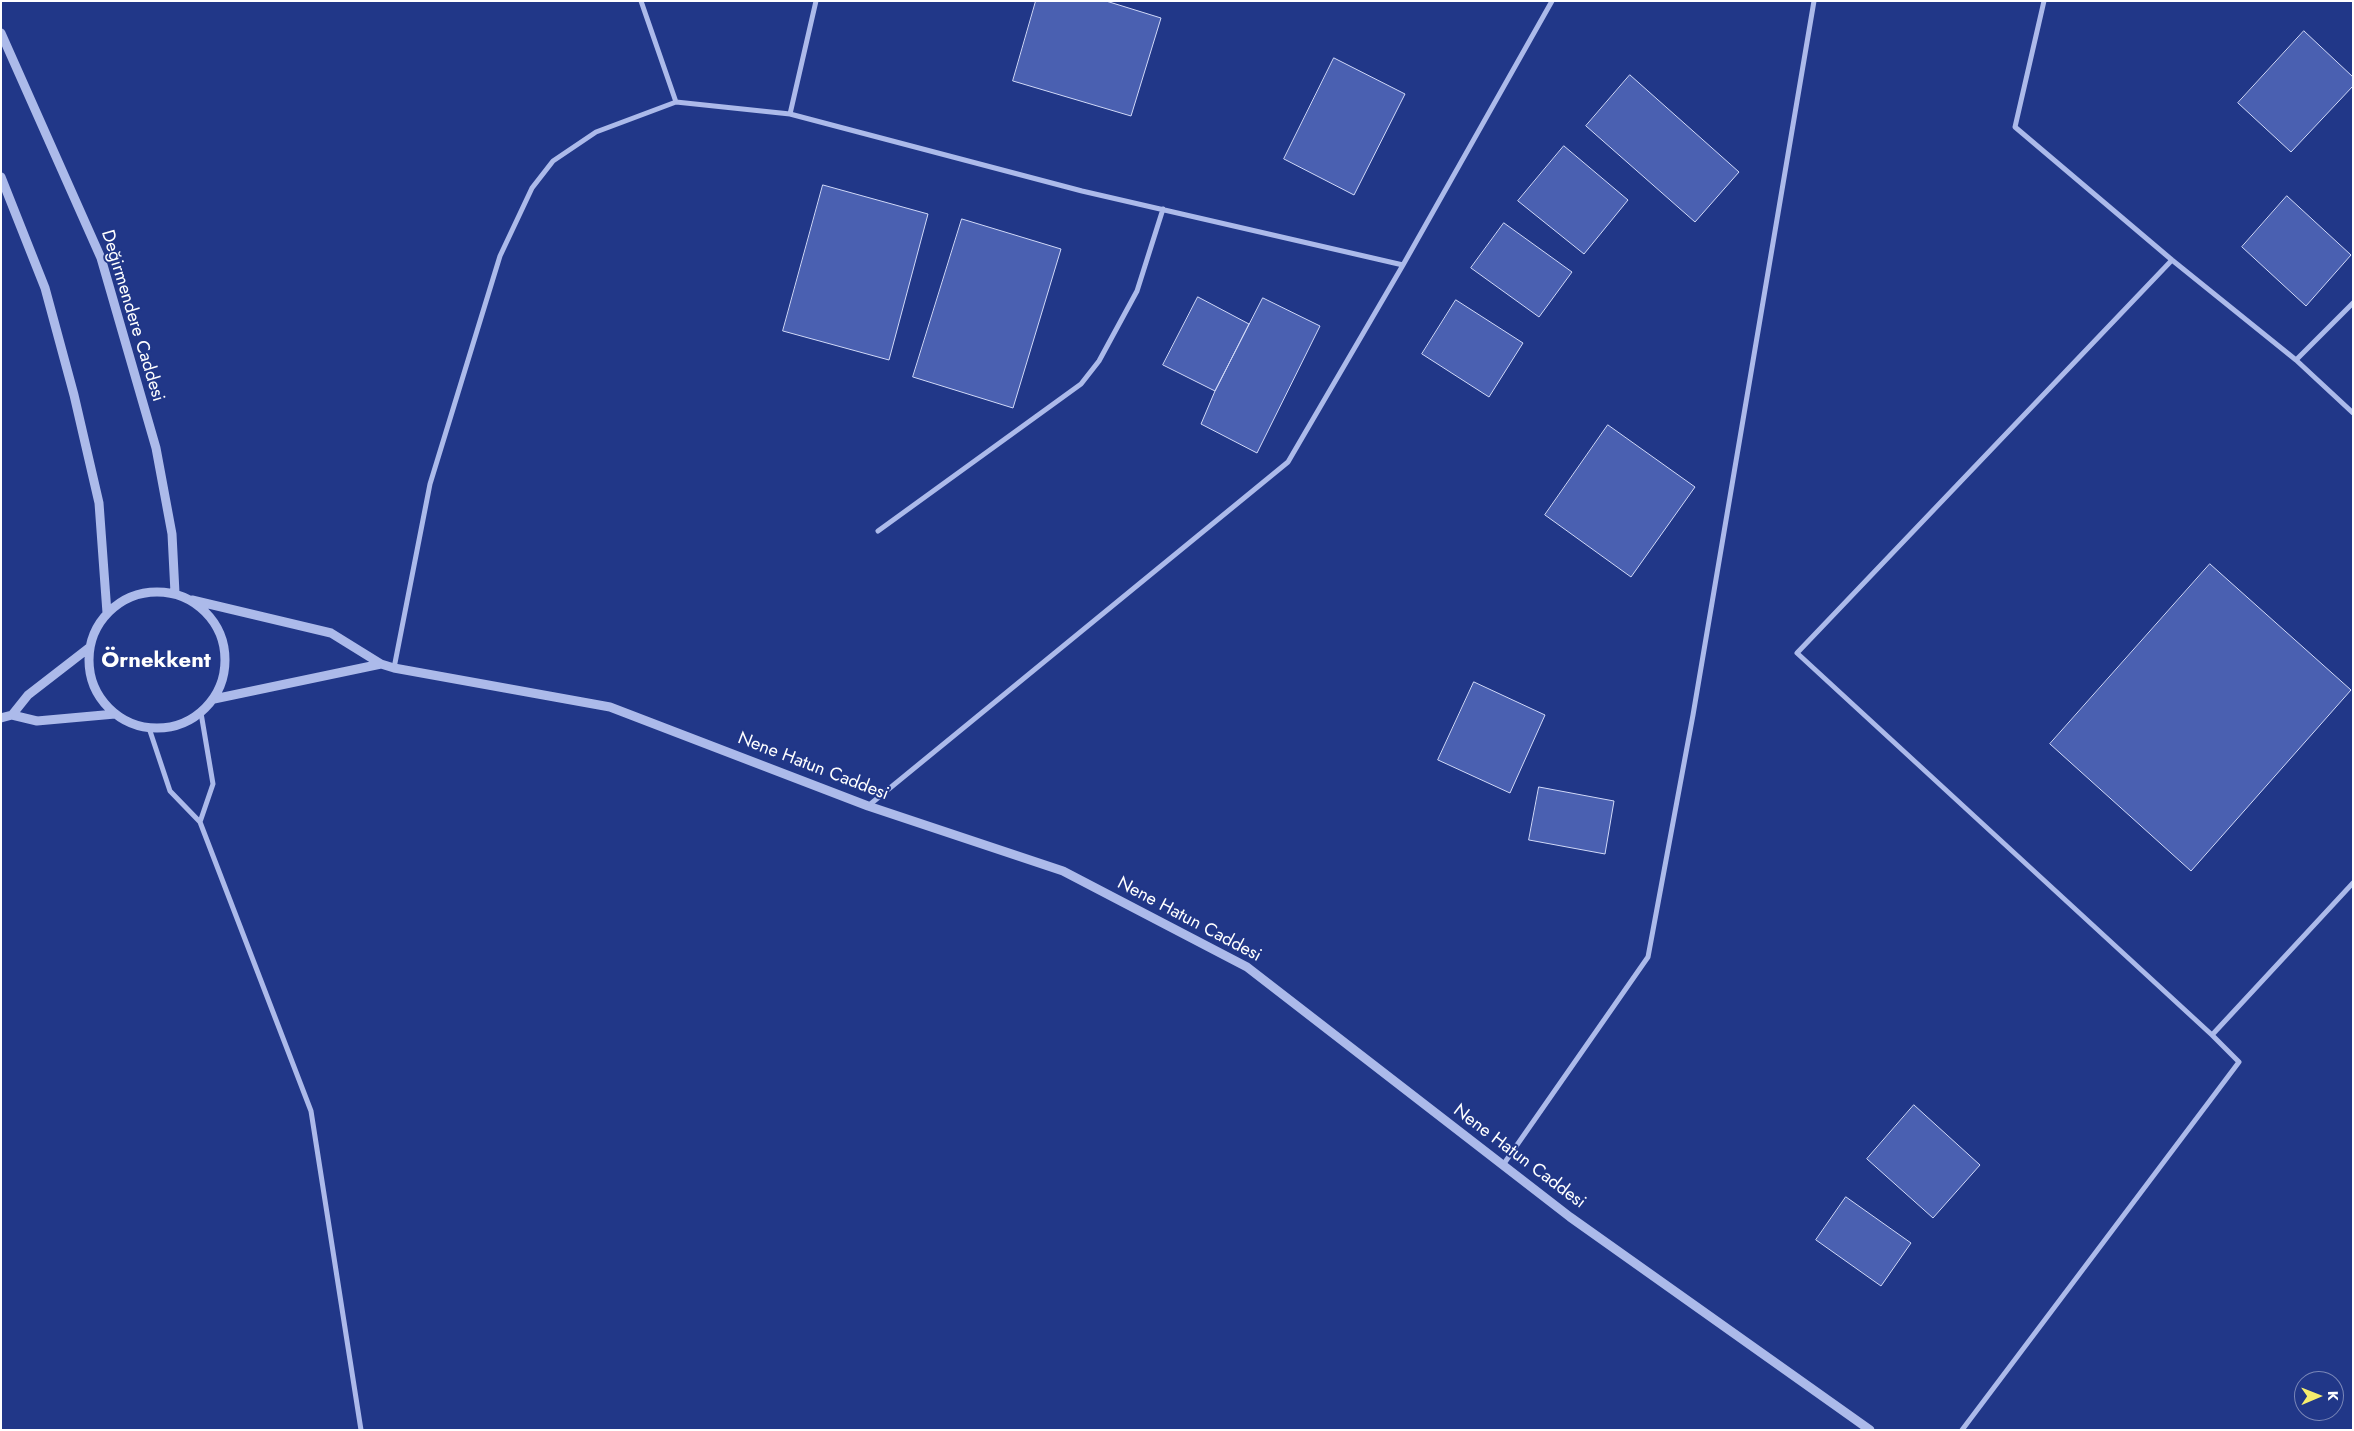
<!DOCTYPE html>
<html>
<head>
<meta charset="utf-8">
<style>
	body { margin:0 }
	#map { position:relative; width:2354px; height:1431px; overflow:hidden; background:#213788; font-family:Jost,sans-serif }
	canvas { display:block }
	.frame { position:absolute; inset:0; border:2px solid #fff; pointer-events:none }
	.north { position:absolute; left:2294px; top:1371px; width:50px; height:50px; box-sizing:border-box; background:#213788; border:1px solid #7a87b8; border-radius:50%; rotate:89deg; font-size:14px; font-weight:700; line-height:20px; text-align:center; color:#fff }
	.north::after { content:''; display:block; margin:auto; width:18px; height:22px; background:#f7ee6d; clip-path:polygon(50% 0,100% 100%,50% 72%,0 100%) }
</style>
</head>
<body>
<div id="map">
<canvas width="2354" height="1431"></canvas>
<div class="frame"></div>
<div class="north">K</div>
</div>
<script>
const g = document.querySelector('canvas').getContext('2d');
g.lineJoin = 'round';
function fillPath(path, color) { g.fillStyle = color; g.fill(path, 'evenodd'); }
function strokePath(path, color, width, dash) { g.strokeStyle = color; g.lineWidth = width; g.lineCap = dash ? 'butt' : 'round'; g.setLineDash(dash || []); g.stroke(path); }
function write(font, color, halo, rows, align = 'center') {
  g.font = font + ' Jost,sans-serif'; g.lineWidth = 4; g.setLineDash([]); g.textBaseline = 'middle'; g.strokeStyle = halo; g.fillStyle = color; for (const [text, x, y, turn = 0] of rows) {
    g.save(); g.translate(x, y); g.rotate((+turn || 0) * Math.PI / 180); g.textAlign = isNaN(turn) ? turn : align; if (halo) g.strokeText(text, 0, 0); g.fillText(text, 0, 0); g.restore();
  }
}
const building = new Path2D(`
	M1036,1H1106L1161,18L1131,116L1013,81Z
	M2304,31L2353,77V86L2291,152L2238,103Z
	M1334,58L1405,94L1354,195L1284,159Z
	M1630,75L1739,172L1695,222L1586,126Z
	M1564,146L1628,200L1584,254L1518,201Z
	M823,185L928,214L889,360L783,331Z
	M2287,196L2351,255L2306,306L2242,247Z
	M962,219L1061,249L1013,408L913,377Z
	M1504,223L1572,272L1539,317L1471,268Z
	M1198,297L1249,324L1215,391L1163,365Z
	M1263,298L1320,326L1257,453L1201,424L1215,391Z
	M1456,300L1523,343L1489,397L1422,354Z
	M1608,425L1695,487L1631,577L1545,515Z
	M2210,564L2351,690L2191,871L2050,744Z
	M1474,682L1545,715L1510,793L1438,760Z
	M1539,787L1614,801L1605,854L1529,840Z
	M1914,1105L1980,1165L1933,1218L1867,1159Z
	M1846,1197L1911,1243L1881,1286L1816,1240Z`);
fillPath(building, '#4a60b1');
strokePath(building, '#d1d9f8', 1);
strokePath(new Path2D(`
	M641,1L676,102
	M2044,1L2015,127L2172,260L2296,360L2353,413
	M790,114L816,1
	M2172,260L1797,653L2212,1035L2353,883
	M2296,360L2353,303
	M878,531L1081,384L1099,361L1137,291L1163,209
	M394,668L430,484L500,256L532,188L553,161L596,132L676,102L790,114L1082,191L1403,265
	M149,728L170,791L200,822L311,1111L361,1430
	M868,806L1288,462L1403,265L1552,1
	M200,822L213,784L201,713
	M1503,1165L1648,957L1693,715L1814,1
	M1962,1430L2239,1062L2212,1035`), '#acbaea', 5);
strokePath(new Path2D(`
	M1,33L101,258L156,448L172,534L175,593
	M1,177L45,288L74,395L99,503L107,613
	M89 660a68 68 0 1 1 136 0a68 68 0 1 1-136 0Z
	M192,600L331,633L381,664L394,668L610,707L868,806L1063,871L1247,967L1570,1217L1870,1430
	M214,699L381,664
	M12,715L28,695L90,647
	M1,718L12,715L37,721L115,714`), '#acbaea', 9);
write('18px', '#fff', '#213788', [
	["Değirmendere Caddesi",132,316,73],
	["Nene Hatun Caddesi",813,767,21],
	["Nene Hatun Caddesi",1189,920,28],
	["Nene Hatun Caddesi",1519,1157,37]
]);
write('bold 22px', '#fff', '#213788', [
	["Örnekkent",156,662]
]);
</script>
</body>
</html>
